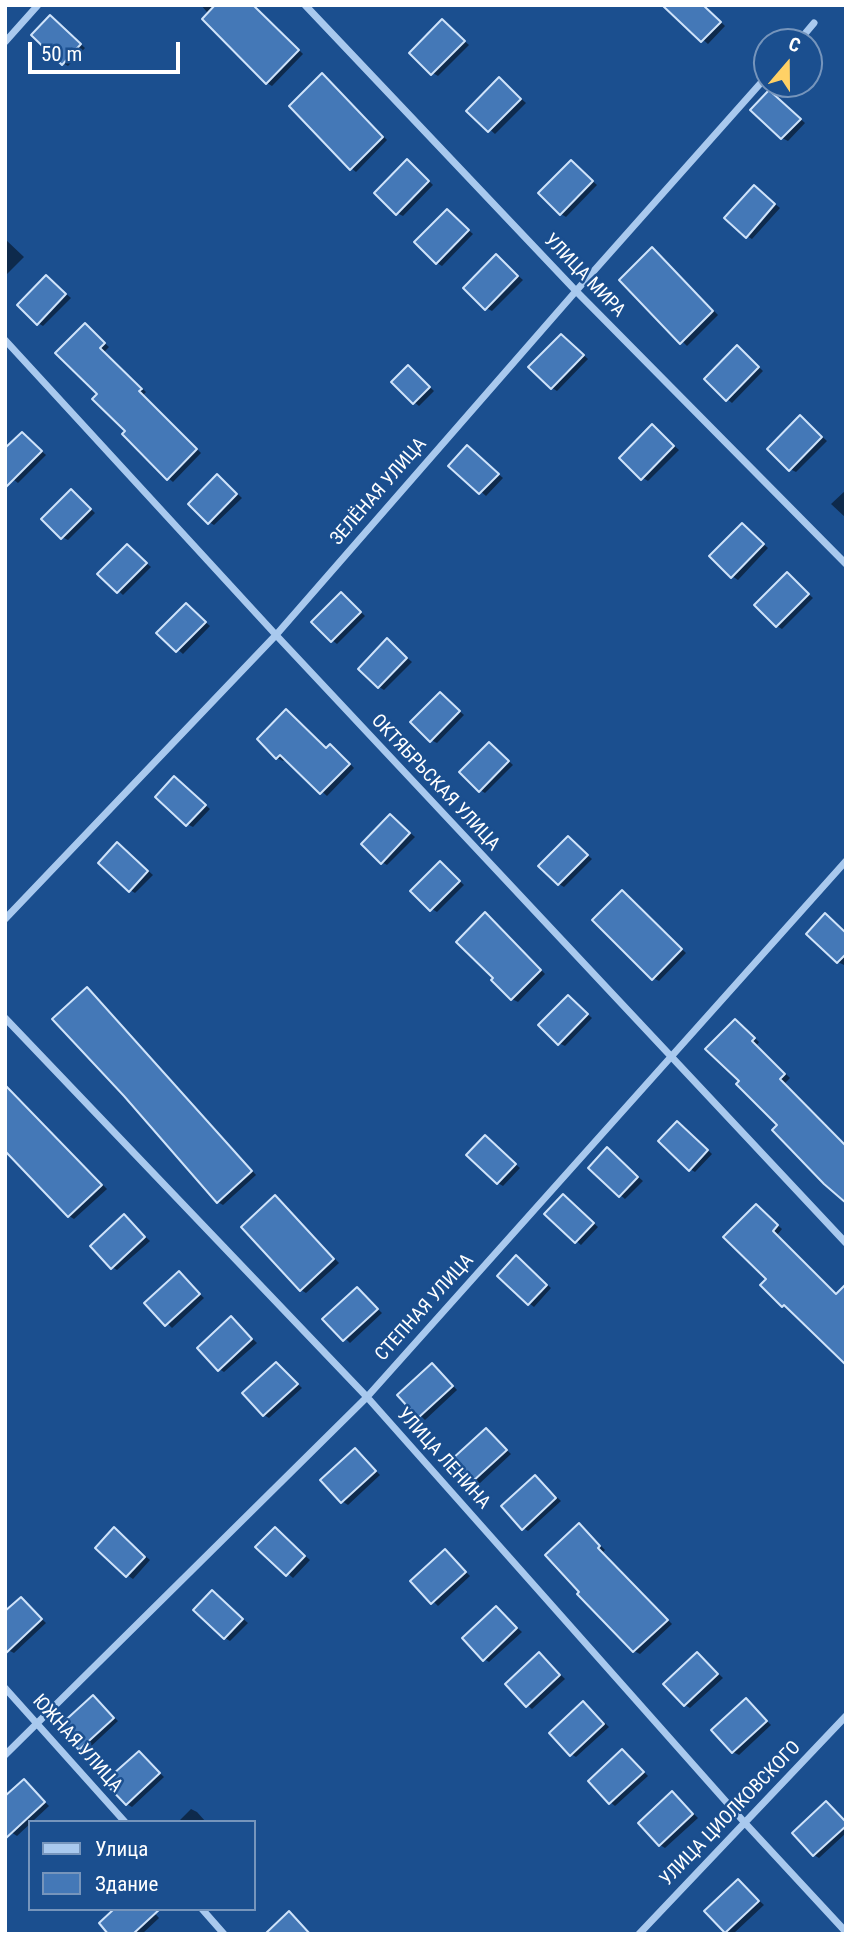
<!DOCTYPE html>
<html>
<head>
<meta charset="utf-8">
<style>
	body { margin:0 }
	#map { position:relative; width:851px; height:1939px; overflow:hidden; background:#1b4f8f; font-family:"Roboto Condensed",sans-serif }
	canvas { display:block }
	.frame { position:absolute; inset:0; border:7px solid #fff; pointer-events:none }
	.legend { position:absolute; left:28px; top:1820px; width:228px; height:91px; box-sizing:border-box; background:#1b4f8f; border:2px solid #7695bc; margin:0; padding:9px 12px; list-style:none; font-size:21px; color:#fff }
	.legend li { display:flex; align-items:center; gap:14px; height:35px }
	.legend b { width:35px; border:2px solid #7695bc }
	.north { position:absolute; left:753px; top:28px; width:70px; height:70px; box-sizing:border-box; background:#1b4f8f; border:2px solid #7695bc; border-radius:50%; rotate:20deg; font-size:19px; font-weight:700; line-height:28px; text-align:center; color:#fff }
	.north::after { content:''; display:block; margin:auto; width:24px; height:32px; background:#ffd166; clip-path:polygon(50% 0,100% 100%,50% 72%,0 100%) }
	.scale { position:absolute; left:28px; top:42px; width:152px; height:32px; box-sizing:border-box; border:4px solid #fff; border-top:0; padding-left:9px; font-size:21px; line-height:24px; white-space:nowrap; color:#fff; -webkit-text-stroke:5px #1b4f8f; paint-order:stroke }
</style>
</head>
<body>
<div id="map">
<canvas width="851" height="1939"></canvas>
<div class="frame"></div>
<ul class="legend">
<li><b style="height:9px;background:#a9c9ee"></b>Улица</li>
<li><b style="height:19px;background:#4478b7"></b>Здание</li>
</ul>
<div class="north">С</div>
<div class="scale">50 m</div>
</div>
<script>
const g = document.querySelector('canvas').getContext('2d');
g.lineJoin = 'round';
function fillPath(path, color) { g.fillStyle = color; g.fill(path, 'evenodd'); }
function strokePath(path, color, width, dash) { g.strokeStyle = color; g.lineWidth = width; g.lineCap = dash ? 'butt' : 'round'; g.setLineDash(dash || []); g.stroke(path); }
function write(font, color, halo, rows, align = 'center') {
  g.font = font + ' "Roboto Condensed",sans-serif'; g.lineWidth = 5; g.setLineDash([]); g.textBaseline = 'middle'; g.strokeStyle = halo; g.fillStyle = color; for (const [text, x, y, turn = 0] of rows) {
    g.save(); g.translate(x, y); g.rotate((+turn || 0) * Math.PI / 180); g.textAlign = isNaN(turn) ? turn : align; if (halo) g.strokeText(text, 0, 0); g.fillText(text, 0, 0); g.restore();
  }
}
fillPath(new Path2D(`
	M201,5H254L303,54L272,86L267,83Z
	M703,5L725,26L708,44L673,13Z
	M51,17L85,48L68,66L63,63Z
	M443,22L469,45L438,76L433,73Z
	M322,75L387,140L356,172L351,168Z
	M499,79L526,103L495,134L469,111Z
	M770,92L805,123L788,141L782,138Z
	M571,162L597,185L566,217L561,214Z
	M413,165L433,185L403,216L397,213Z
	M759,190L780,208L752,239L747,236Z
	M447,211L473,234L442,266L437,263Z
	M5,239L24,257L5,276Z
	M653,249L718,315L687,346L622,281Z
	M497,257L523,280L492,311L486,308Z
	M47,277L71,298L43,326L38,323Z
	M86,326L109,347L104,352L146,392L143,395L201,453L173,482L168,478L127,431L100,394Z
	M562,336L588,359L557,391L552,388Z
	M742,351L763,371L732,403L727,399Z
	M409,367L434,391L419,406L414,402Z
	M801,417L827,441L796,472L790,469Z
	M652,426L679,450L648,481L643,478Z
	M22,434L46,455L18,483L5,473Z
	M468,447L503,478L486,496L451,465Z
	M218,476L242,498L214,525L209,522Z
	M846,490V518L831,504Z
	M72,491L95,513L68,540L62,537Z
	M742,525L768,548L738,580L732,576Z
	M127,546L151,567L123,595L100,574Z
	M787,574L813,598L782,629L777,626Z
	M346,598L365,616L337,644L332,640Z
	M186,605L210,626L183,654L159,633Z
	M388,641L412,662L384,690L379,687Z
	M440,694L464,715L437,743L431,740Z
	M286,711L327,749L330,746L336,749L354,768L327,796L286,758L283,761L277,758L259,739Z
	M494,747L513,765L485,793L480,790Z
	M180,782L210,809L193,827L187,824Z
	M391,816L415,837L387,865L382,862Z
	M568,838L592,859L564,887L559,884Z
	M123,848L153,875L135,893L130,890Z
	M440,863L464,885L437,912L432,909Z
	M622,892L686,953L659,981L653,978Z
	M486,914L545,974L518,1002L512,999Z
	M826,916L846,932V963L844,965L838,962Z
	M87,989L92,992L256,1175L223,1205L218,1202Z
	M568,997L592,1018L565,1046L559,1043Z
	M736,1021L759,1042L757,1045L790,1078L785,1083L846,1145V1202L741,1081Z
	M6,1088L107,1189L74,1219L69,1216Z
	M683,1126L712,1154L695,1172L690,1169Z
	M485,1137L520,1168L503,1186L498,1183Z
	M607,1150L643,1181L625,1199L620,1195Z
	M564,1196L598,1227L581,1245L546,1214Z
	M275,1197L339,1263L306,1293L301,1290Z
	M756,1206L782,1229L777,1235L838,1295L789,1309L783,1306L768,1279Z
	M124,1216L150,1241L117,1270L112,1267Z
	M522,1261L551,1288L534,1307L529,1303Z
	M179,1274L204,1298L172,1328L147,1303Z
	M357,1289L382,1313L350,1343L325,1319Z
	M231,1318L257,1343L224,1372L219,1369Z
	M277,1364L302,1388L269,1418L264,1415Z
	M437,1369L457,1390L425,1420L400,1396Z
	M486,1430L511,1454L479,1484L473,1481Z
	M355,1450L380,1475L348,1505L342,1501Z
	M536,1477L561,1501L528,1531L523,1528Z
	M580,1525L605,1550L603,1552L647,1599L672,1624L640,1654L634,1651Z
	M114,1529L150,1560L133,1579L127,1575Z
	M275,1529L310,1560L293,1578L258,1547Z
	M445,1551L470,1576L438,1606L413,1581Z
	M212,1592L248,1623L230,1641L225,1638Z
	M21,1599L46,1623L14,1653L8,1650Z
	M496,1608L522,1632L489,1662L484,1659Z
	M540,1654L565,1679L532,1709L527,1705Z
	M698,1654L723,1678L690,1708L685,1705Z
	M93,1697L118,1721L86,1751L80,1748Z
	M746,1700L771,1725L739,1755L733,1752Z
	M584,1703L609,1727L576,1757L571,1754Z
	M623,1751L648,1776L615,1806L610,1802Z
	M139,1753L164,1777L132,1807L127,1804Z
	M24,1781L49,1806L17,1836L11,1832Z
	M673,1793L698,1818L665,1848L660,1845Z
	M827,1803L846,1821V1833L819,1858L814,1855Z
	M191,1809L197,1812L206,1822H178Z
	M738,1881L764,1905L733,1934H729L726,1932Z
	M151,1909L159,1918L142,1934H111Z`), '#0007');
const building = new Path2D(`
	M215,5H253L299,50L266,84L202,19Z
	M662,5H703L721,22L701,42Z
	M50,15L81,44L62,65L31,35Z
	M442,19L465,41L431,75L409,53Z
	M322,73L383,137L350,170L289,106Z
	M499,77L521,99L488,132L466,111Z
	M769,90L801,119L781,139L750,110Z
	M407,159L429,181L396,215L374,193Z
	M571,160L593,181L560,215L538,193Z
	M754,185L775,204L746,238L724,218Z
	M447,209L469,230L436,264L414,242Z
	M652,247L713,311L680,344L619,280Z
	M496,254L518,276L485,310L463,288Z
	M46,275L66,294L37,325L17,305Z
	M85,323L105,343L100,348L142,389L139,391L197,449L167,480L122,434L125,431L92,399L97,394L55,353Z
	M561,334L584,355L551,389L528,367Z
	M737,345L759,367L726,401L704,379Z
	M408,365L430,387L413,404L391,382Z
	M800,415L822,437L789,471L767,449Z
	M652,424L674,446L641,480L619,458Z
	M22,432L42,451L5,488V448Z
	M467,445L499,474L479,494L448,466Z
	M217,474L237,494L208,524L188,504Z
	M71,489L91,509L61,539L41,519Z
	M742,523L764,544L731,578L709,556Z
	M127,544L147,563L117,593L97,574Z
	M787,572L809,594L776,627L754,605Z
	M341,592L361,612L331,642L311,622Z
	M186,603L206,622L176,652L156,633Z
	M387,638L407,658L378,688L358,669Z
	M440,692L460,711L430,742L410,722Z
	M286,709L326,748L330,744L350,764L320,794L280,755L276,759L257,739Z
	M489,742L509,761L479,792L459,772Z
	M174,776L206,805L186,826L155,797Z
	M390,814L410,833L381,864L361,844Z
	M568,836L588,855L558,885L538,866Z
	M117,842L148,871L129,892L98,863Z
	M440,861L460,881L430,911L410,891Z
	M622,890L682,949L652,980L592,920Z
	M485,912L541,970L511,1000L491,980L493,978L456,942Z
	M825,913L846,933V954L837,963L806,934Z
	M87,987L252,1171L217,1203L124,1096L52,1019Z
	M568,995L588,1014L558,1045L538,1025Z
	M735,1019L755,1038L752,1041L785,1074L780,1079L846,1146V1203L824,1184L772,1130L777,1125L736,1084L739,1081L705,1049Z
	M5,1085L102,1185L68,1217L5,1151Z
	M677,1121L708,1150L689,1171L658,1141Z
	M485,1135L516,1164L497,1184L466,1155Z
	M607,1147L638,1177L619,1197L588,1168Z
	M563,1194L594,1223L575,1243L544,1214Z
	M275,1195L334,1259L300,1291L241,1227Z
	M756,1204L778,1225L773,1231L836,1294L846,1284V1365L784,1305L782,1307L760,1285L766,1279L723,1237Z
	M124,1214L145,1237L111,1269L90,1246Z
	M516,1255L547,1285L528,1305L497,1276Z
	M179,1271L200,1294L165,1326L144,1303Z
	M357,1287L378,1309L343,1341L322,1319Z
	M231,1316L252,1339L218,1371L197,1348Z
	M276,1362L298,1384L263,1416L242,1393Z
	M432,1363L453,1386L418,1418L397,1395Z
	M486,1428L507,1450L472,1482L451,1460Z
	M355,1448L376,1471L341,1503L320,1480Z
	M535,1475L556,1498L522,1530L501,1506Z
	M579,1523L600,1546L598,1548L668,1620L633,1652L577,1594L579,1592L545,1555Z
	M114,1527L145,1557L126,1577L95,1548Z
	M275,1527L305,1556L286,1576L255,1547Z
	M445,1549L466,1572L431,1604L410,1581Z
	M212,1590L243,1619L224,1639L193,1610Z
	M21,1597L42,1619L5,1654V1611Z
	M496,1606L517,1628L483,1661L462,1638Z
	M539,1652L560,1675L526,1707L505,1684Z
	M697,1652L718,1674L684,1706L663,1684Z
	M93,1695L114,1718L79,1750L58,1727Z
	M746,1698L767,1721L732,1753L711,1730Z
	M583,1701L604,1724L570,1756L549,1733Z
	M622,1749L644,1772L609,1804L588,1781Z
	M139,1751L160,1773L126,1805L104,1782Z
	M24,1779L45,1802L5,1839V1796Z
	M672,1791L693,1814L659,1846L638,1823Z
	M826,1801L846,1822V1826L813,1856L792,1833Z
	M738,1879L759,1901L725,1933L704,1911Z
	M114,1909H160L133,1934H108L99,1923Z
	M289,1911L310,1934H265Z`);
fillPath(building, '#4478b7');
strokePath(building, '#cfe3fa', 2);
strokePath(new Path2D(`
	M305,5L576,291L846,564
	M5,42L38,5
	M798,42L814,23
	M5,340L276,635L846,1243
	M5,919L276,635L576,291L767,76
	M5,1018L367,1397L745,1823L846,1932
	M5,1688L125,1822
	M5,1755L367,1397L846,861
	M202,1909L224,1934
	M639,1934L846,1716`), '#a9c9ee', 7);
write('19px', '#fff', '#1b4f8f', [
	["УЛИЦА МИРА",584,276,46],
	["ЗЕЛЁНАЯ УЛИЦА",379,492,-49],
	["ОКТЯБРЬСКАЯ УЛИЦА",435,783,47],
	["СТЕПНАЯ УЛИЦА",425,1308,-48],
	["УЛИЦА ЛЕНИНА",443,1459,48],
	["ЮЖНАЯ УЛИЦА",77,1744,48],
	["УЛИЦА ЦИОЛКОВСКОГО",731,1814,-46]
]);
</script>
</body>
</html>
